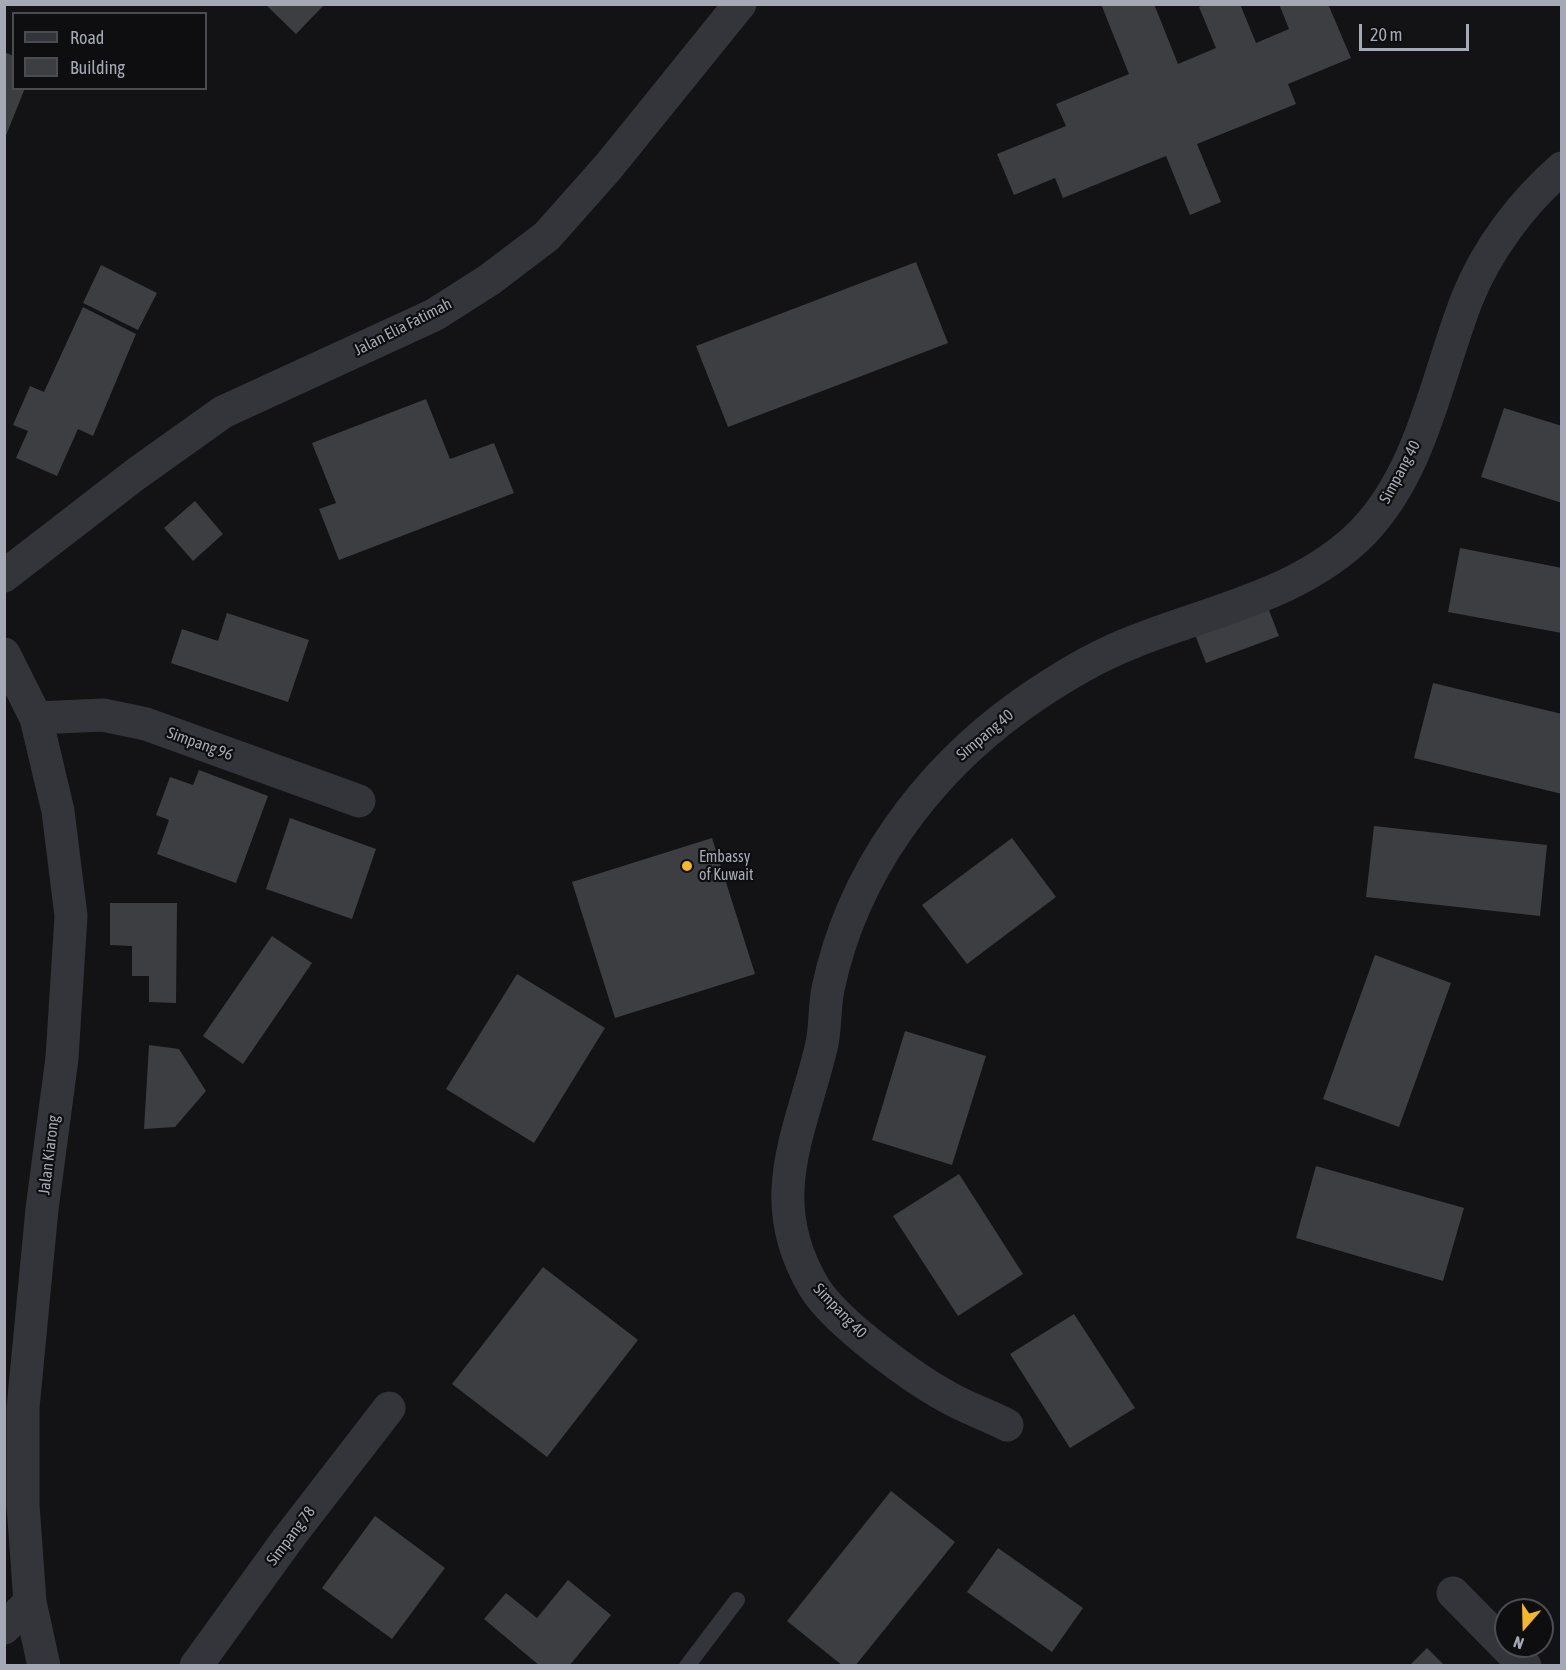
<!DOCTYPE html>
<html>
<head>
<meta charset="utf-8">
<style>
	body { margin:0 }
	#map { position:relative; width:1566px; height:1670px; overflow:hidden; background:#131315; font-family:"Asap Condensed",sans-serif }
	canvas { display:block }
	.frame { position:absolute; inset:0; border:6px solid #a5a9b5; pointer-events:none }
	.legend { position:absolute; left:12px; top:12px; width:195px; height:78px; box-sizing:border-box; background:#0e0e10; border:2px solid #4a4c52; margin:0; padding:8px 10px; list-style:none; font-size:18px; color:#a5a9b5 }
	.legend li { display:flex; align-items:center; gap:12px; height:30px }
	.legend b { width:30px; border:2px solid #4a4c52 }
	.north { position:absolute; left:1494px; top:1598px; width:60px; height:60px; box-sizing:border-box; background:#0e0e10; border:2px solid #4a4c52; border-radius:50%; rotate:200deg; font-size:16px; font-weight:700; line-height:24px; text-align:center; color:#a5a9b5 }
	.north::after { content:''; display:block; margin:auto; width:21px; height:27px; background:#f1b72f; clip-path:polygon(50% 0,100% 100%,50% 72%,0 100%) }
	.scale { position:absolute; left:1359px; top:24px; width:110px; height:27px; box-sizing:border-box; border:3px solid #a5a9b5; border-top:0; padding-left:8px; font-size:18px; line-height:21px; white-space:nowrap; color:#a5a9b5; -webkit-text-stroke:4px #0e0e10; paint-order:stroke }
</style>
</head>
<body>
<div id="map">
<canvas width="1566" height="1670"></canvas>
<div class="frame"></div>
<ul class="legend">
<li><b style="height:8px;background:#34353a"></b>Road</li>
<li><b style="height:16px;background:#3d3e42"></b>Building</li>
</ul>
<div class="north">N</div>
<div class="scale">20 m</div>
</div>
<script>
const g = document.querySelector('canvas').getContext('2d');
g.lineJoin = 'round';
function fillPath(path, color) { g.fillStyle = color; g.fill(path, 'evenodd'); }
function strokePath(path, color, width, dash) { g.strokeStyle = color; g.lineWidth = width; g.lineCap = dash ? 'butt' : 'round'; g.setLineDash(dash || []); g.stroke(path); }
function write(font, color, halo, rows, align = 'center') {
  g.font = font + ' "Asap Condensed",sans-serif'; g.lineWidth = 4.5; g.setLineDash([]); g.textBaseline = 'middle'; g.strokeStyle = halo; g.fillStyle = color; for (const [text, x, y, turn = 0] of rows) {
    g.save(); g.translate(x, y); g.rotate((+turn || 0) * Math.PI / 180); g.textAlign = isNaN(turn) ? turn : align; if (halo) g.strokeText(text, 0, 0); g.fillText(text, 0, 0); g.restore();
  }
}
fillPath(new Path2D(`
	M265,4H325L296,34Z
	M1101,4H1154L1178,64L1216,48L1199,7L1206,4H1240L1256,43L1289,29L1279,4H1328L1351,58L1288,84L1296,104L1197,144L1221,202L1190,215L1166,156L1063,198L1055,178L1014,195L997,154L1066,126L1056,104L1129,74Z
	M4,52L14,56V88H25L5,138Z
	M916,262L948,343L728,427L696,346Z
	M101,265L157,293L138,330L83,303Z
	M83,307L136,334L93,436L78,429L57,476L16,458L28,431L13,425L30,386L44,392Z
	M426,399L450,459L494,443L514,493L339,560L319,509L336,503L312,443Z
	M1504,408L1562,426V503L1481,477Z
	M195,501L223,534L193,561L164,528Z
	M1460,548L1562,568V633L1448,612Z
	M1267,605L1279,636L1206,663L1194,632Z
	M227,613L309,640L288,702L171,663L182,629L218,641Z
	M1433,683L1562,714V794L1414,758Z
	M199,770L268,796L236,883L157,854L169,820L156,815L170,777L193,785Z
	M290,818L376,849L352,919L266,889Z
	M1374,826L1547,845L1540,916L1366,897Z
	M712,838L755,974L615,1018L572,882Z
	M1012,838L1056,897L967,964L922,905Z
	M110,903H177L176,1003L149,1002V976H132V946L110,945Z
	M272,936L312,963L243,1064L203,1036Z
	M1375,955L1451,983L1399,1127L1323,1099Z
	M517,974L605,1028L534,1143L446,1089Z
	M905,1031L986,1056L952,1165L872,1140Z
	M149,1045L179,1049L206,1091L175,1127L144,1129Z
	M1316,1166L1464,1208L1443,1281L1296,1238Z
	M959,1174L1023,1274L958,1316L893,1216Z
	M543,1267L638,1340L547,1457L452,1384Z
	M1074,1314L1135,1408L1070,1448L1010,1354Z
	M891,1491L955,1542L855,1666H843L787,1621Z
	M375,1516L445,1568L392,1639L322,1588Z
	M998,1548L1083,1608L1052,1652L967,1592Z
	M568,1580L611,1615L569,1666H540L484,1619L506,1593L537,1618Z
	M1427,1648L1445,1666H1409Z`), '#3d3e42');
strokePath(new Path2D(`
	M687,1666L737,1600`), '#34353a', 16);
strokePath(new Path2D(`
	M4,576L136,474L223,412L434,315L489,280L547,236L609,166L740,4
	M4,654L36,718L58,811L71,916L62,1058L42,1209L23,1408V1505L30,1602L44,1666
	M36,718L103,715L146,724L359,801
	M1007,1425C989,1416 970,1409 953,1400C915,1380 836,1323 814,1287C762,1200 800,1135 821,1048C826,1029 824,1008 828,989C852,873 926,773 1021,705C1055,681 1094,657 1133,642C1212,610 1301,595 1363,532C1422,471 1437,376 1467,299C1487,249 1522,203 1562,168
	M1453,1593L1525,1666
	M4,1628L30,1602
	M196,1666L287,1540L389,1408`), '#34353a', 33);
for (const [x, y, r, color] of [
	[687,866,6,"#f1b72f"]
]) { const dot = new Path2D(); dot.arc(x, y, r, 0, 2 * Math.PI); g.fillStyle = color; g.fill(dot); strokePath(dot, '#0e0e10', 2); }
write('16px', '#a5a9b5', '#0e0e10', [
	["Jalan Elia Fatimah",403,327,-27],
	["Simpang 40",1400,472,-62],
	["Simpang 40",985,735,-40],
	["Simpang 96",200,744,20],
	["Jalan Kiarong",49,1155,-83],
	["Simpang 40",840,1311,46],
	["Simpang 78",291,1536,-53]
]);
write('16px', '#a5a9b5', '#0e0e10', [
	["Embassy",699,857],
	["of Kuwait",699,875]
], 'left');
</script>
</body>
</html>
